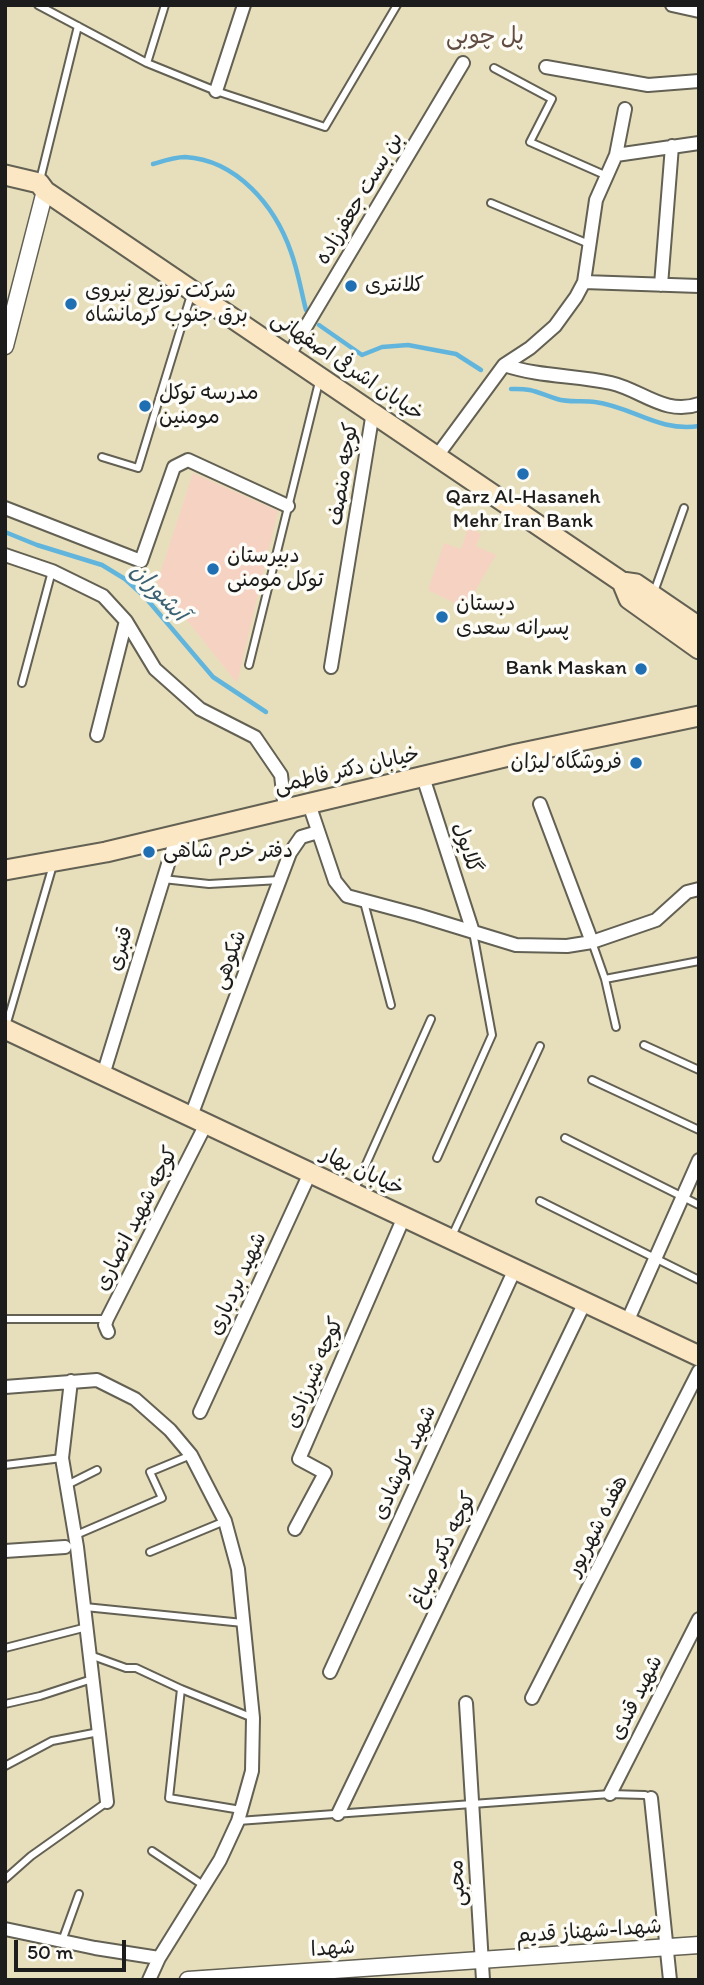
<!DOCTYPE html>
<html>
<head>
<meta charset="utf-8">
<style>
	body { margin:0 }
	#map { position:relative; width:704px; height:1985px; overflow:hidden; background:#e7dfbb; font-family:Itim,sans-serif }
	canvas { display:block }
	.frame { position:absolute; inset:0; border:7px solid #1c1c1c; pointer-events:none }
	.scale { position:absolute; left:14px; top:1940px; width:112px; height:32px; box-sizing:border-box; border:4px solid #1c1c1c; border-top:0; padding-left:9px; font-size:21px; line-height:24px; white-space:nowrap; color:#1c1c1c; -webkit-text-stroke:5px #fdfcf7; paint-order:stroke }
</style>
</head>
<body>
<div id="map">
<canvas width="704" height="1985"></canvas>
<div class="frame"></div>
<div class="scale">50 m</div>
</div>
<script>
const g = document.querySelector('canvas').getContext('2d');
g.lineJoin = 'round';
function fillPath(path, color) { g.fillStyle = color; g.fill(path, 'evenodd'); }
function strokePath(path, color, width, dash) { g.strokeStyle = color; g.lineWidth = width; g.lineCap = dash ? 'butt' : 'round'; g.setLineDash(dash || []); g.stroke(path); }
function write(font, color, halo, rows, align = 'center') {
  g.font = font + ' Itim,"Playpen Sans Arabic",sans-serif'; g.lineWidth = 7; g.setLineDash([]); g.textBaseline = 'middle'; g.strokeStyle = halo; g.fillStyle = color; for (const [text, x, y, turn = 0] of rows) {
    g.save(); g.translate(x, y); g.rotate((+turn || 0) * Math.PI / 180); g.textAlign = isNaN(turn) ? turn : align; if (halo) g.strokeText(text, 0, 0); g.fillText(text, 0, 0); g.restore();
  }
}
fillPath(new Path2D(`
	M193,473L278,511L237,683L157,583Z
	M468,527L481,534L476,546L496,555L465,608L428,590L444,543L461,549Z`), '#f6d2c3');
strokePath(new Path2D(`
	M153,164C163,161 175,157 185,157C237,160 275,206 291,252C298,271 301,291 306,310
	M319,325L362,355L382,347L408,345L456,354L481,370
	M511,389C534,388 537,393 557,399C569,403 583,400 595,402C633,407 658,432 699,426
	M5,532L37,545L102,565L125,579L145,597L213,677L266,712`), '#61b5dd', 4.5);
const service = new Path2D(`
	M38,5L147,63L216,91L325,127L397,5
	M147,63L165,5
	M494,68L552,99L530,142L607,176
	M40,180L78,26
	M491,203L589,244
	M102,457L138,468L191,295
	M654,592L684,508
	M249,665L319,382
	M22,683L52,571
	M163,879L209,884L280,880
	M364,902L391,1005
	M592,942L605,979L616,1027
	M605,979L699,961
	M6,1026L53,865
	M644,1045L699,1070
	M592,1080L699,1130
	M565,1138L699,1205
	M437,1158L492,1035L473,932
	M354,1191L431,1019
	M540,1201L699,1280
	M451,1238L540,1046
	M5,1319H107
	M5,1465L62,1458
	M67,1485L97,1470
	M76,1535L162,1498L150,1472L191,1455
	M150,1552L225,1521
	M85,1607L243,1623
	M5,1648L87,1627
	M90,1655L126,1668H136L181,1689L253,1718
	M181,1689L169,1798L241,1810
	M5,1704L40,1696L92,1679
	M5,1766L52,1741L99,1732
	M238,1821L610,1794L645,1795L651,1798
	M152,1851L206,1887
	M5,1879L31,1856L107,1802
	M62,1941L79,1894`);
const minor = new Path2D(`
	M672,5L699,11
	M546,67L648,85L699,81
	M216,91L244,5
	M616,155L699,143
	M584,282L699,286
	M661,285L672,146
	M289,355L463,63
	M504,365C540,377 576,375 611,383C642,390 665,416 699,404
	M437,456L504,365L530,348L555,326L576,297L584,282L596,200L616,155L625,109
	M5,508L141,561L174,467L188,460L288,506
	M5,555L52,571L103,596L126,621L97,735
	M126,621L155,669L200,709L255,737L281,775L285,809
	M331,667L373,412
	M423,777L473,932
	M309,804L335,881L347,896L418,915L516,945L567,946L592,942L656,920L687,892L699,889
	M540,804L592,942
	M103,1075L177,835
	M191,1116L290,853L301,837L318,832
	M627,1322L699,1160
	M108,1332L105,1325L107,1319L206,1124
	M71,1381L62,1458L77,1547L107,1802
	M5,1387L97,1380L135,1399L170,1430L191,1455L225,1521L238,1569L253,1718L252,1771L238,1821L220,1860L159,1958L149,1980
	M200,1412L310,1173
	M295,1529L325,1473L299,1459L404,1217
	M5,1551L65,1547
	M330,1672L515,1269
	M532,1698L699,1371
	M466,1703L483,1980
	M610,1794L699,1619
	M651,1798L670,1980
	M338,1814L585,1302
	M5,1929L95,1948L159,1958`);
const tertiary = new Path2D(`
	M5,346L45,191
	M188,1980L699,1945`);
const secondary = new Path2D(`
	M5,175L39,183L45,191L622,582L636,584L699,627
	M622,582L629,599L699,649
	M5,870L106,852L517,754L699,716
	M5,1029L699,1356`);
strokePath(service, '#636054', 10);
strokePath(minor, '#636054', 16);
strokePath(tertiary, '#636054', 19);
strokePath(secondary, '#636054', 23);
strokePath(service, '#fff', 6);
strokePath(minor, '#fff', 12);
strokePath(tertiary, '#fff', 16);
strokePath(secondary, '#fbe7c3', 19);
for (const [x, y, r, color] of [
	[351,286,7,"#1f6fb2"],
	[71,304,7,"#1f6fb2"],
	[145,406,7,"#1f6fb2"],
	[523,474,7,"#1f6fb2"],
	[213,569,7,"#1f6fb2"],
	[442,617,7,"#1f6fb2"],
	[641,669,7,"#1f6fb2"],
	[636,763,7,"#1f6fb2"],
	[149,852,7,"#1f6fb2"]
]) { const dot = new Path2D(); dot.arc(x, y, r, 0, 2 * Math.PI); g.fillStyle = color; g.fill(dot); strokePath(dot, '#fdfcf7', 2.5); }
write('21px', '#1c1c1c', '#fdfcf7', [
	["بن بست جعفرزاده",360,199,-59],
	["خیابان اشرفی اصفهانی",347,367,34],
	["کوچه منصف",344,474,-81],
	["خیابان دکتر فاطمی",347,771,-13],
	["گلایول",466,848,72],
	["قنبری",121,949,-73],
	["شکوهی",230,960,-69],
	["خیابان بهار",362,1172,25],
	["کوچه شهید انصاری",137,1219,-63],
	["شهید بردباری",238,1284,-65],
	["کوچه شیرزادی",315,1373,-67],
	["شهید کلوشادی",405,1463,-65],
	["هفده شهریور",598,1526,-63],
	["کوچه دکتر صباغ",444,1550,-64],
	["شهید قندی",637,1698,-63],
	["محبی",458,1883,-93],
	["شهدا-شهناز قدیم",589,1932,-4],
	["شهدا",333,1949,-4]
]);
write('21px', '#1c1c1c', '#fdfcf7', [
	["کلانتری",365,286],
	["شرکت توزیع نیروی",85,292],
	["برق جنوب کرمانشاه",85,316],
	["مدرسه توکل",159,394],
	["مومنین",159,418],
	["Qarz Al-Hasaneh",523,498,"center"],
	["Mehr Iran Bank",523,522,"center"],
	["دبیرستان",227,557],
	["توکل مومنی",227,581],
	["دبستان",456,605],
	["پسرانه سعدی",456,629],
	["Bank Maskan",627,669,"right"],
	["فروشگاه لیژان",622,763,"right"],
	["دفتر خرم شاهی",163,852]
], 'left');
write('23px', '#614c42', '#fdfcf7', [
	["پل چوبی",485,37]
]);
write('italic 23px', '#3b6173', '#fdfcf7', [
	["آبشوران",158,593,46]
]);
</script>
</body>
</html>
